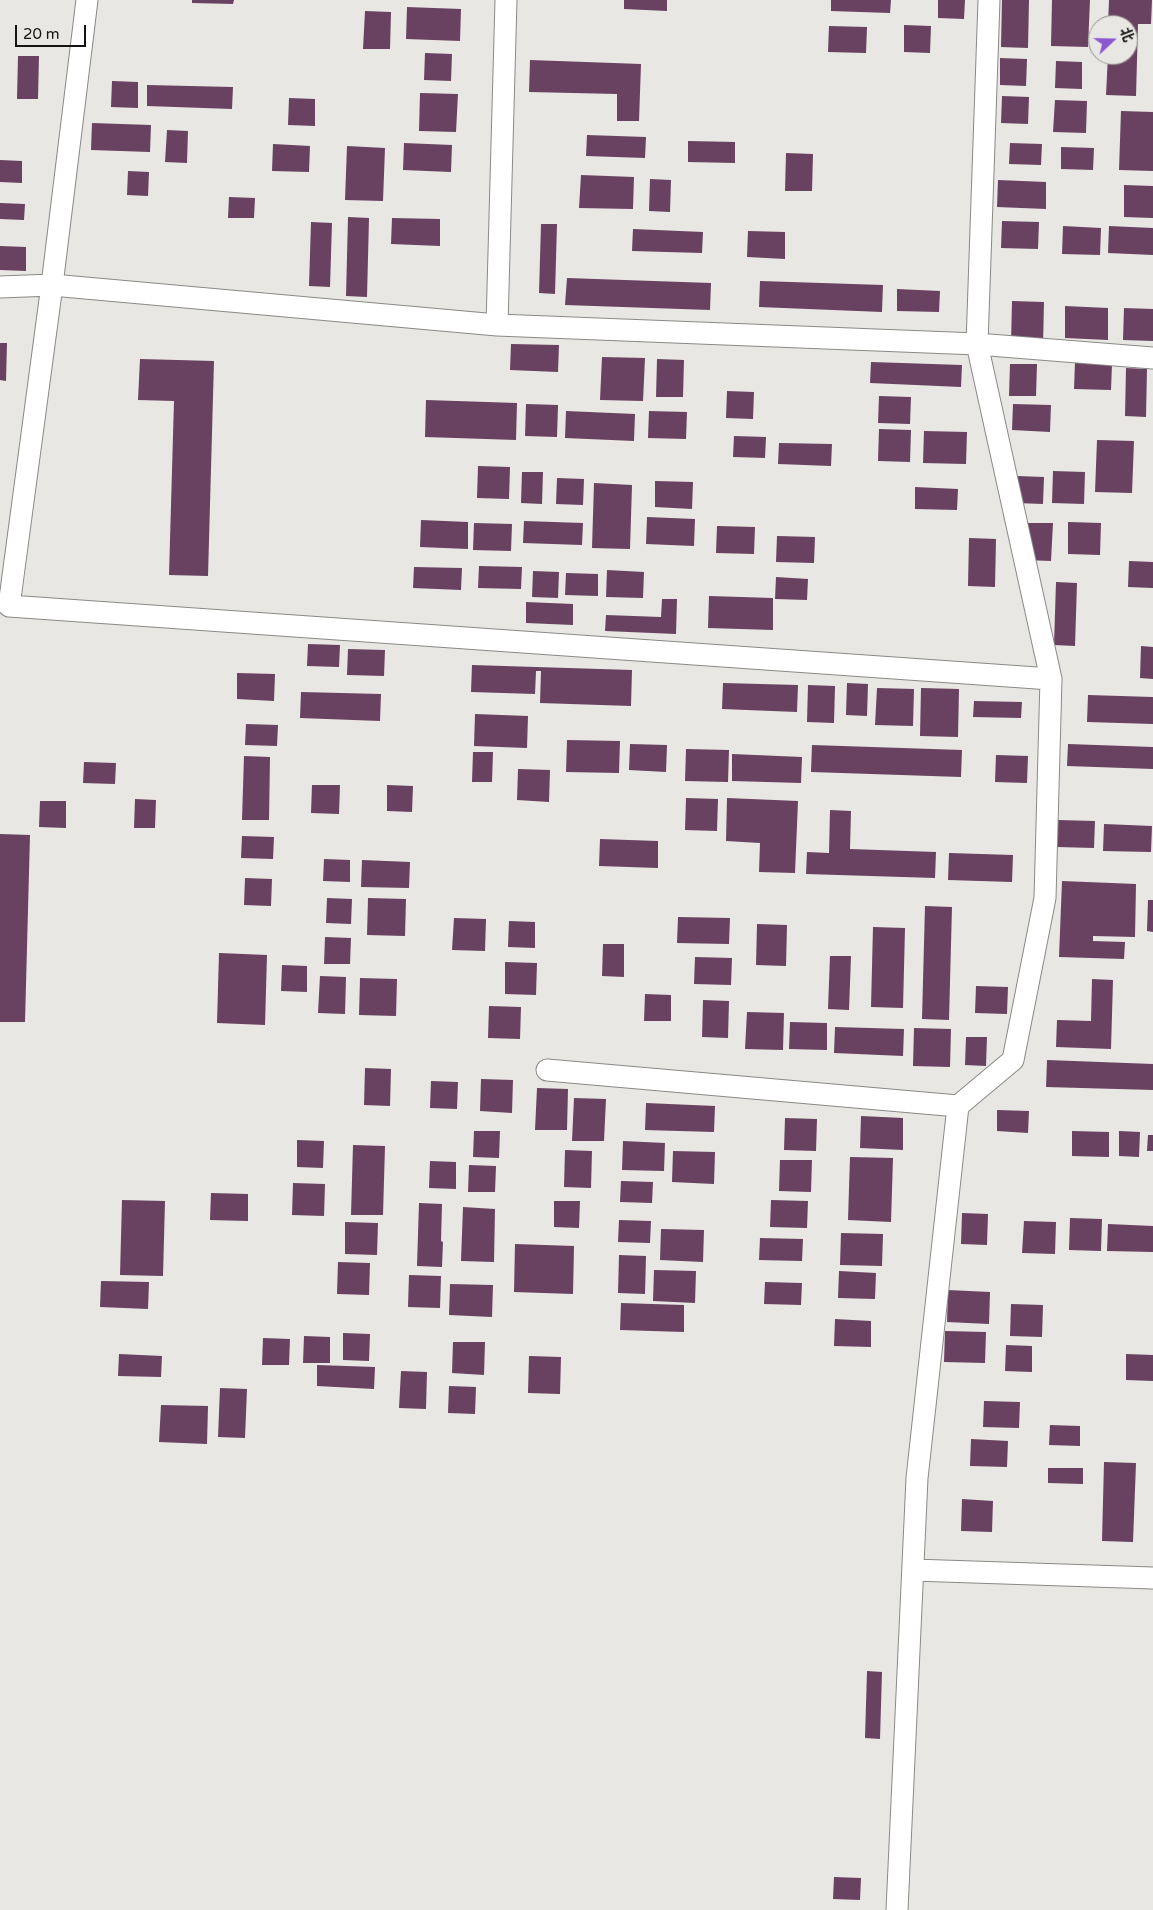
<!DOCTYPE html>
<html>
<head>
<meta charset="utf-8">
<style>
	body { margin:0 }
	#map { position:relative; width:1153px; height:1910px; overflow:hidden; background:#e8e7e3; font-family:"Varela Round","Noto Sans SC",sans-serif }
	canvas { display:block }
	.north { position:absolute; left:1088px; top:15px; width:50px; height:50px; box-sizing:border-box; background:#e8e7e3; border:1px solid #949390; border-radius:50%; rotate:69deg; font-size:14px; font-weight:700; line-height:20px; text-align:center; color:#151413 }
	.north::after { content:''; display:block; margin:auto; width:18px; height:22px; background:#8b58d0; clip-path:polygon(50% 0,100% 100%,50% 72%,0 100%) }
	.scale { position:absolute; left:15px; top:25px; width:71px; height:22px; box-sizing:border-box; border:2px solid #151413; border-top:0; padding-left:6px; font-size:15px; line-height:18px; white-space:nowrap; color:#151413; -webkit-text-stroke:4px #e8e7e3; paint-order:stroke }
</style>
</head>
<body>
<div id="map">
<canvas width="1153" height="1910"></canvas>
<div class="north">北</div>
<div class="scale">20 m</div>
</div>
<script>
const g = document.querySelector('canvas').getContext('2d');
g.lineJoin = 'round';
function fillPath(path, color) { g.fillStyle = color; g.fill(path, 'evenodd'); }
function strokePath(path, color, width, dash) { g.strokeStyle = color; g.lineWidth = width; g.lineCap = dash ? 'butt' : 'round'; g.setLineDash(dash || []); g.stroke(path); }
fillPath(new Path2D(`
	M192,0H234L233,4L192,3Z
	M624,0H667V11L624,9Z
	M831,0H891L890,13L831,11Z
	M938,0H965L964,19L938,18Z
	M1002,0H1029L1028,48L1001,47Z
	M1052,0H1090L1088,47L1051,46Z
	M1109,0H1152L1151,24H1138L1136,96L1106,95L1108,55H1128V25H1108Z
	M407,7L461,9L460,41L406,39Z
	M365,11L391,12L390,49H363Z
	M904,25L931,26L930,53L904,52Z
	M829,26L867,27L866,53L828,52Z
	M425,53L452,54L451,81L424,80Z
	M18,56H39L38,99H17Z
	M1000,58L1027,59L1026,86L1000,85Z
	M530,60L641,64L639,121H617V94L529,92Z
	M1056,61L1082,62V89L1055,88Z
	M112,81L138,82V108L111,107Z
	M147,85L233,87L232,109L147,106Z
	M420,93L458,94L456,132L419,131Z
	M1002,96L1029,97L1028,124L1001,123Z
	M289,98L315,99V126L288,125Z
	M1055,100L1087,101L1086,133L1053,132Z
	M1121,111L1153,112V171L1119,170Z
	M92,123L151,125L150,152L91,150Z
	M167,130L188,131L187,163L165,162Z
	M587,135L646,137L645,158L586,156Z
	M688,141L735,142V163L688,162Z
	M404,143L452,145L451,172L403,170Z
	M1010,143L1042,144L1041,165L1009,164Z
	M273,144L310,146L309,172L272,171Z
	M347,146L385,148L383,201L345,200Z
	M1061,147L1094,148L1093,170L1061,169Z
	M786,153L813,154L812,191H785Z
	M0,160L22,161V183L0,182Z
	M128,171L149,172L148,196L127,195Z
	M581,175L634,177L633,209L579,208Z
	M650,179L671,180L670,212L649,211Z
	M998,180L1046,182V209L997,207Z
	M1124,185L1153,186V218L1124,217Z
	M229,197L255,198L254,218H228Z
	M0,203L25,204L24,220L0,219Z
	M348,217L369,218L367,297L346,296Z
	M392,218L440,219V246L391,244Z
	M1002,221L1039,222L1038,249L1001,248Z
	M311,222L332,223L330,287L309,286Z
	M541,224H557L555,294L539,293Z
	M1063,226L1101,228L1100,255L1062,254Z
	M1109,226L1153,228V255L1108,253Z
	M633,229L703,232L702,253L632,251Z
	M748,231L785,232V259L747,257Z
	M0,246L26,247V271L0,270Z
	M567,278L711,283L710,310L565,305Z
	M760,281L883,285L882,312L759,307Z
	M897,289L940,291L939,312L897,311Z
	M1012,301L1044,302L1043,345L1011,344Z
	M1065,306L1108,308V340L1065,338Z
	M1124,308L1153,309V341L1123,340Z
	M0,343H7L6,381L0,380Z
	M511,344L559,345L558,372L510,370Z
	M602,357L645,358L643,401L600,400Z
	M140,359L214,361L208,576L169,575L174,401L138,400Z
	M657,359L684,360L683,397H656Z
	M871,362L962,365L961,387L870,383Z
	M1075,362L1112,364L1111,390L1074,389Z
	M1010,364H1037L1036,396H1009Z
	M1126,368L1147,369L1146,417L1125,416Z
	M727,391L754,392L753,419L726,418Z
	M879,396L911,397L910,424L878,423Z
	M426,400L517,403L516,440L425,437Z
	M526,404L558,405L557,437L525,436Z
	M1013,404L1051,405L1050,432L1012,430Z
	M566,411L635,414L634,441L565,438Z
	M649,411L687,412L686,439L648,438Z
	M879,429L911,430L910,462L878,461Z
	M924,431L967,432L966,464L923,463Z
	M734,436L766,437L765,458L733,457Z
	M1097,440L1134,441L1132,493L1095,492Z
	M779,443L832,444L831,466L778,464Z
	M478,466L510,467L509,499L477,498Z
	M1053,471L1085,472L1084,504L1052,503Z
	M522,472H543L542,504L521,503Z
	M1017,476L1044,477L1043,504L1016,503Z
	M557,478L584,479L583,505L556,504Z
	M655,481L693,482L692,509L655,507Z
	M594,483L632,485L630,549L592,548Z
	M915,487L958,489L957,510L915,509Z
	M647,517L695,519L694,546L646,544Z
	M421,520L468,522V549L420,547Z
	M524,521L583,523L582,545L523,543Z
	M1068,522L1101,523L1100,555L1068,554Z
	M474,523L512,524L511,551L473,550Z
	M1026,523H1053L1051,561L1025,560Z
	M717,526L755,527L754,554L716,553Z
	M777,536L815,537L814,563L776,562Z
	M969,538L996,539L995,587L968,586Z
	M1129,561L1153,562V588L1128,587Z
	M479,566L522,567L521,589L478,588Z
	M414,567L462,568L461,590L413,588Z
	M607,570L644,572L643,598L606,597Z
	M533,571L559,572L558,598L532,597Z
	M566,573L598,574V596L565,595Z
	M776,577L808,579L807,600L775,599Z
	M1056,582L1077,583L1075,646L1054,645Z
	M709,596L773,598V630L708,628Z
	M662,599H677L676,634L605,631L606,615L661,617Z
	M526,602L573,604V625L526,623Z
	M308,644L340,645L339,667L307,666Z
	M1141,646L1153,647V679L1140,678Z
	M348,649L385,650L384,676L347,675Z
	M472,665L632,670L631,706L540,703L541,671H536L535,694L471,692Z
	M237,673L275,674L274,701L237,699Z
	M723,683L798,685L797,712L722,709Z
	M847,683L868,684L867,716L846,715Z
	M808,685L835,686L834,723L807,722Z
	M877,688L914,689L913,726L875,725Z
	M921,688L959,689L958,737L920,736Z
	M301,692L381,694L380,721L300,718Z
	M1088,695L1153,697V724L1087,722Z
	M974,701L1022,702L1021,718L973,717Z
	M475,714L528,716L527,748L474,746Z
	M246,724L278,725L277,746L245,745Z
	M567,740L620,741L619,773L566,772Z
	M630,744L667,745L666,772L629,770Z
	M1068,744L1153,747V769L1067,766Z
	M812,745L962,750L961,777L811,772Z
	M686,749L729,750L728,782L685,781Z
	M473,752H493L492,782H472Z
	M732,754L802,757L801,783L732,781Z
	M996,755L1028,756L1027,783L995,782Z
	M244,756L270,757L269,820H242Z
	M84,762L116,763L115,784L83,783Z
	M518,769L550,770L549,802L517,800Z
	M312,785H340L339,814L311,813Z
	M387,785L413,786L412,812L387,811Z
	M686,798L718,799L717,831L685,830Z
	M727,798L798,801L795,873L759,872L760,843L726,841Z
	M135,799L156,800L155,828H134Z
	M40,801H66V828L39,827Z
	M830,810L851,811L850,849L936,852L935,878L806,874L807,852L829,853Z
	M1058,820L1095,821L1094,848L1057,847Z
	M1104,824L1152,826L1151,852L1103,851Z
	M0,834L30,835L25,1022H0Z
	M242,836L274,837L273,859L241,858Z
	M600,839L658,841V868L599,866Z
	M949,853L1013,855L1012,882L948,880Z
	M324,859L350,860V882L323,881Z
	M362,860L410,862L409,888L361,887Z
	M245,878L272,879L271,906L244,905Z
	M1062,881L1136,884L1135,937L1093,936V941L1125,942L1124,959L1059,957Z
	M327,898L352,899L351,924L326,923Z
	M368,898L406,899L405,936L367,935Z
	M1148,900H1153V932L1147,931Z
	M925,906L952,907L949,1020L922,1019Z
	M678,917L730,918L729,944L677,943Z
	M454,918L486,919L485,951L452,950Z
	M509,921L535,922V948L508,947Z
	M757,924L787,925L786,966L756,965Z
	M873,927L905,928L903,1008L871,1007Z
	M325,937L351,938L350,964H324Z
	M603,944H624V977L602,976Z
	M219,953L267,955L265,1025L217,1023Z
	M830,956H851L849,1010L828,1009Z
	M695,957L732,958L731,985L694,984Z
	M505,962L537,963L536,995L505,994Z
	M282,965L307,966V992L281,991Z
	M320,976L346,977L345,1014L318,1013Z
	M360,978L397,979L396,1016L359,1015Z
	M1092,979L1113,980L1111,1049L1056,1047L1057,1020L1091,1021Z
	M976,986L1008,987L1007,1014L975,1013Z
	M645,994L671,995V1021H644Z
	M703,1000L729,1001L728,1038L702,1037Z
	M489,1006L521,1007L520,1039L488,1038Z
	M747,1012L784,1013L783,1050L745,1049Z
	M790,1022L827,1023V1050L789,1049Z
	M835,1027L904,1029L903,1056L834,1053Z
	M914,1028L951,1029L950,1067L913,1066Z
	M966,1037H987L986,1066L965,1065Z
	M1047,1060L1153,1064V1090L1046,1087Z
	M365,1068L391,1069L390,1106L364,1105Z
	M481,1079L513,1080L512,1113L480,1111Z
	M431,1081L458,1082L457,1109L430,1108Z
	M537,1088L568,1089L567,1130H535Z
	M574,1098L606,1099L604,1141H572Z
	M646,1103L715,1106L714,1132L645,1130Z
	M997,1110L1029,1111L1028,1133L997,1131Z
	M861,1116L903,1118V1150L860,1148Z
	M785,1118L817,1119L816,1151L784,1150Z
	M474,1131H500L499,1158L473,1157Z
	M1072,1131L1109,1132V1157L1072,1156Z
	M1119,1131L1140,1132L1139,1157L1119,1156Z
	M1148,1135H1153V1151H1147Z
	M297,1140L324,1141L323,1168L297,1167Z
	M623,1141L665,1143L664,1171L622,1170Z
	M353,1145L385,1146L383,1215H351Z
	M565,1150L592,1151L591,1188L564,1187Z
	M673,1151L715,1152L714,1184L672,1182Z
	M850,1157L893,1158L891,1222L848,1220Z
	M780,1160H812L811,1192L779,1191Z
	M430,1161L456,1162V1189L429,1188Z
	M469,1165L496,1166L495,1192H468Z
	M621,1181L653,1182L652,1203L620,1202Z
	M293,1183L325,1184L324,1216L292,1215Z
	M211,1193L248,1194V1221L210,1220Z
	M122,1200L165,1201L163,1276L120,1275Z
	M771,1200L808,1201L807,1228L770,1227Z
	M554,1201H580L579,1228L554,1227Z
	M419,1203L442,1204L441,1241L443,1242L442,1267L417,1266Z
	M463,1207L495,1209L494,1262L461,1261Z
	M962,1213L988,1214L987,1245L961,1244Z
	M1070,1218L1102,1219L1101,1251L1069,1250Z
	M619,1220L651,1221L650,1243L618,1242Z
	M1024,1221L1056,1222L1055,1254L1022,1253Z
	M345,1222L378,1223L377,1255L345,1254Z
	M1108,1224L1153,1226V1252L1107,1251Z
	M661,1229L704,1230L703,1262L660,1260Z
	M841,1233L883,1234L882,1266L840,1265Z
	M760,1238L803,1239L802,1261L759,1260Z
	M515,1244L574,1246L573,1294L514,1292Z
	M619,1255L646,1256L645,1294L618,1293Z
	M338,1262L370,1263L369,1295L337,1294Z
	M654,1270L696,1271L695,1303L653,1301Z
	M839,1271L876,1273L875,1299L838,1298Z
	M409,1275L441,1276L440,1308L408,1307Z
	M101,1281L149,1282L148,1309L100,1307Z
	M765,1282L802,1283L801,1305L764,1304Z
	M450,1284L493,1285L492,1317L449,1315Z
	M948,1290L990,1292L989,1324L947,1322Z
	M621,1303L684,1305V1332L620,1330Z
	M1011,1304L1043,1305L1042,1337L1010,1336Z
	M835,1319L871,1321V1347L834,1346Z
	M945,1331L986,1332L985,1363L944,1362Z
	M343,1333L370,1334L369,1361L343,1360Z
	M304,1336L330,1337V1363H303Z
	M263,1338L290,1339L289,1365H262Z
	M453,1342H485L484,1375L452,1373Z
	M1006,1345L1032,1346V1372L1005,1371Z
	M119,1354L162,1356L161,1377L118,1376Z
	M1126,1354L1153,1355V1381L1126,1380Z
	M529,1356L561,1357L560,1394L528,1393Z
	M317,1365L375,1367L374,1389L317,1386Z
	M401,1371L427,1372L426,1409L399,1408Z
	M449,1386L476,1387L475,1414L448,1413Z
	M220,1388L247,1389L245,1438L218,1437Z
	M984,1401L1020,1402L1019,1428L983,1427Z
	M161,1405L208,1406L207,1444L159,1442Z
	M1050,1425L1080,1426V1446L1049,1445Z
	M971,1439L1008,1441L1007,1467L970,1466Z
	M1104,1462L1136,1463L1133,1542L1102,1541Z
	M1048,1468H1083V1484L1048,1483Z
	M962,1499L993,1501L992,1532L961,1531Z
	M867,1671L882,1672L880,1739L865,1738Z
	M834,1877L861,1878L860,1900L833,1899Z`), '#694161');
const minor = new Path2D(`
	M87,0L52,285L9,606L1051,679
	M0,287L52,285L497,325L977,344L1153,358
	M497,325L506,0
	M547,1070L958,1106
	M913,1570L1153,1578
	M897,1910L917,1478L958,1106L1013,1060L1045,898L1051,679L977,344L989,0`);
strokePath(minor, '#8a8985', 23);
strokePath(minor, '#fff', 21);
</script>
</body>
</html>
